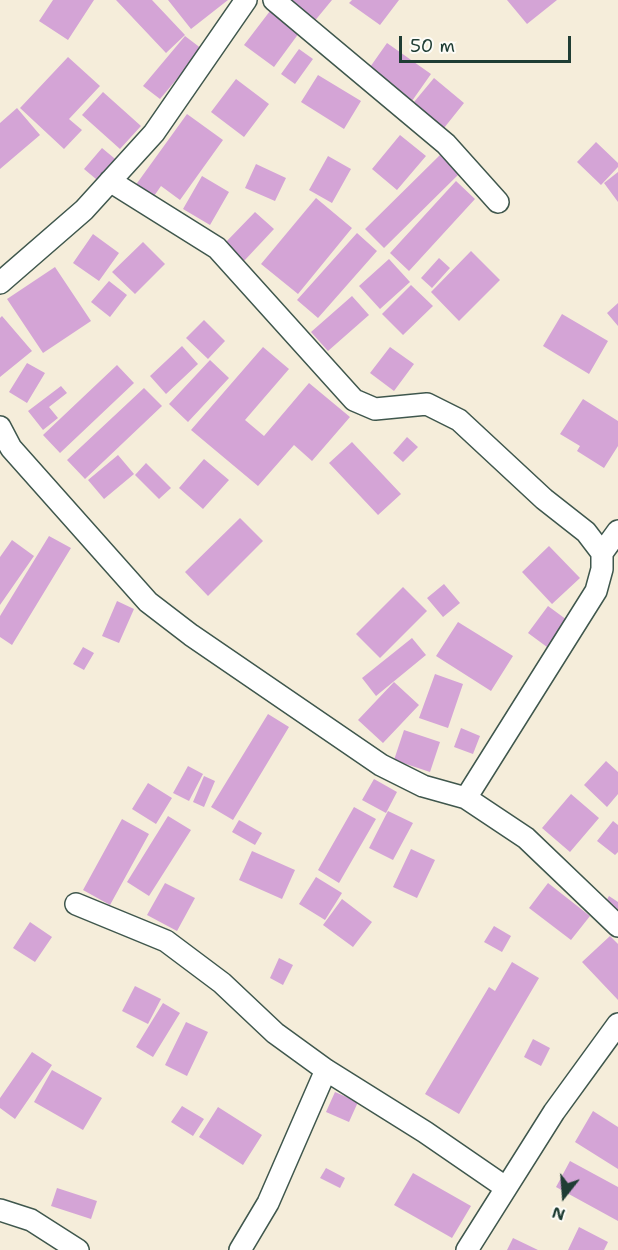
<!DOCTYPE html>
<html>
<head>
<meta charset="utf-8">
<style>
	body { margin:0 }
	#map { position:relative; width:618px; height:1250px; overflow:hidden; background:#f5edda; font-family:"Shantell Sans",sans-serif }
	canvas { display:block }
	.north { position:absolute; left:534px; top:1166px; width:60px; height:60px; -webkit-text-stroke:4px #fdfcf7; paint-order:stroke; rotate:197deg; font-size:16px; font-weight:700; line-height:24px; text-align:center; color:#1f3d34 }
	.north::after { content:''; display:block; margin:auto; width:21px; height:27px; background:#1f3d34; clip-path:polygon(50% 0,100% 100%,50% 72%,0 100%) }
	.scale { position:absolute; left:399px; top:36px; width:172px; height:27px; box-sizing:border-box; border:3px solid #1f3d34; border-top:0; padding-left:8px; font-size:18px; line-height:21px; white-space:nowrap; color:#1f3d34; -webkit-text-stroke:4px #fdfcf7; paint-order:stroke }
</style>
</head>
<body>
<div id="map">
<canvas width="618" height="1250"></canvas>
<div class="north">N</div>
<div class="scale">50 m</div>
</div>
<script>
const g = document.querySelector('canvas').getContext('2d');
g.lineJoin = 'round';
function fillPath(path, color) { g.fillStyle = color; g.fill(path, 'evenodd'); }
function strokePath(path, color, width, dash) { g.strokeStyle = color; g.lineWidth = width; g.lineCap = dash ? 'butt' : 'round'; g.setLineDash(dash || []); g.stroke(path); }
fillPath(new Path2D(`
	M53,0H94L68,40L39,21Z
	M116,0H152L185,35L166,53Z
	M168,0H228L191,29Z
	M285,0H332L313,23Z
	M352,0H399L380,25L349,3Z
	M507,0H557L527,24Z
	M270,11L299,33L274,67L244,45Z
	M185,36L202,49L160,99L143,86Z
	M387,43L431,74L412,101L368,70Z
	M299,49L313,59L295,84L281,74Z
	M68,57L100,86L69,119L82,130L64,149L20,108Z
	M318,75L361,101L344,129L301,102Z
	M434,78L464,103L444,128L414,102Z
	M236,79L269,104L244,137L211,112Z
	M103,92L141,126L120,149L82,115Z
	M17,108L40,135L0,169V123Z
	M187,114L223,140L180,200L161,186L152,199L135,186Z
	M400,135L426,156L397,190L372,169Z
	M596,142L618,163V167L601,185L577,162Z
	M102,148L120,163L102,184L84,169Z
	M440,155L459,174L384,248L365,229Z
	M328,156L351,169L332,203L309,190Z
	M256,164L286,178L275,201L245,188Z
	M618,172V202L604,183Z
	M202,176L229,192L210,225L183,209Z
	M456,181L475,199L409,271L390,253Z
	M316,198L352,228L298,294L261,264Z
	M255,212L274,229L244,261L225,243Z
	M357,233L377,251L318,318L297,300Z
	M93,234L119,253L99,281L73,263Z
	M143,242L165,264L135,294L112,272Z
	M471,251L500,280L459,321L431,292Z
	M439,258L450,268L432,288L421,278Z
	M389,259L410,282L380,309L359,286Z
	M55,267L91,321L43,353L7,299Z
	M109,281L127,295L110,317L91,302Z
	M411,285L433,306L403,335L382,314Z
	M352,296L369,315L328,351L311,332Z
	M618,303V326L607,313Z
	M562,314L608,341L589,374L543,346Z
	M2,316L32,351L0,377V318Z
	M204,320L225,341L208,359L186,338Z
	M182,346L198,364L166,394L150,376Z
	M263,347L289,369L245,420L264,436L309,383L350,417L312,461L294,445L258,486L191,430Z
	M390,347L414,364L394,391L370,373Z
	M210,360L229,378L188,422L169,404Z
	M27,363L45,373L27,403L9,392Z
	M117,365L134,383L60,453L43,435Z
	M61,386L67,393L49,407L58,418L43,430L28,411Z
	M144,388L162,406L85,479L67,460Z
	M583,399L618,421V446L604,468L577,451L580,446L560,434Z
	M407,437L418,447L403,462L393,453Z
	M352,442L401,494L378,515L329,463Z
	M118,455L134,474L104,499L88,480Z
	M204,459L229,480L203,509L179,488Z
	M146,463L171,488L159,499L135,475Z
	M240,518L263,541L208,596L185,572Z
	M49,536L71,548L12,645L0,637V616Z
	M12,540L34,556L0,605V557Z
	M549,546L580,578L552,604L522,572Z
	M444,584L460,603L443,617L427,598Z
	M403,587L427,611L380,658L356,634Z
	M117,601L134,609L119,643L102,636Z
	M548,606L567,620L547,647L528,633Z
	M458,622L513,656L491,691L436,656Z
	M412,638L426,655L376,696L362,678Z
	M83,647L94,653L84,670L73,664Z
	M435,674L463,684L448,728L419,718Z
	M394,682L419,705L383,743L358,720Z
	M268,714L289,727L233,820L211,807Z
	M461,728L480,736L473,754L454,747Z
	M404,730L440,742L430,772L394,760Z
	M606,761L618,772V794L607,807L584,785Z
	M188,766L203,774L189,801L173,793Z
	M204,776L215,781L204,807L193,802Z
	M374,779L397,792L386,813L362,800Z
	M148,783L172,798L156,824L132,809Z
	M571,794L599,818L570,852L542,828Z
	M354,807L376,819L339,883L318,870Z
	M388,811L413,823L393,860L369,848Z
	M168,816L191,830L149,896L127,882Z
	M122,819L149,834L110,905L83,890Z
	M239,820L262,833L255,845L232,832Z
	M613,821L618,825V852L615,855L597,841Z
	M411,849L435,860L417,898L393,887Z
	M252,851L295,870L282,899L239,880Z
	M316,877L342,893L325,920L299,904Z
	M165,883L195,898L177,931L147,915Z
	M548,883L590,916L571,940L529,908Z
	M609,896L618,902V916L603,907Z
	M342,899L372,922L353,947L323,925Z
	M30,922L52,937L35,962L13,948Z
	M494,926L511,936L502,952L484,942Z
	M610,936L618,944V1000L582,962Z
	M279,958L293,965L283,985L270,978Z
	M512,962L539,978L459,1114L425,1094L489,987L495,991Z
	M135,986L161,999L148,1024L122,1011Z
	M163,1003L180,1013L153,1057L136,1047Z
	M186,1022L208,1032L187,1076L165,1065Z
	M533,1039L550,1048L541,1066L524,1057Z
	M32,1052L52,1065L15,1119L0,1108V1098Z
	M52,1070L102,1098L83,1130L34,1102Z
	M335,1092L358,1102L349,1122L326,1112Z
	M182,1106L204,1119L193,1136L171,1122Z
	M218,1107L262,1135L243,1165L199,1137Z
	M593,1111L618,1127V1169L575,1142Z
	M570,1161L618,1187V1221L556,1187Z
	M326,1168L345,1178L340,1188L320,1178Z
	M413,1173L471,1206L452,1238L394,1205Z
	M57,1188L97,1201L91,1219L51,1206Z
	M579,1227L608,1242L604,1250H568Z
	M513,1238L538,1250H507Z`), '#d4a4d6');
const street = new Path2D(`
	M274,0L446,144L498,202
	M110,181L217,248L354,400L375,409L427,404L459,420L544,499L586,532L602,553V569L596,591L466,798
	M0,283L84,210L154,133L246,0
	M0,427L11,448L148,602L191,635L381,765L423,786L466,798L526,838L618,926
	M602,553L618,531
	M76,904L166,941L222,983L275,1033L326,1070L425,1132L505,1187
	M0,1210L31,1220L78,1250
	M240,1250L268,1203L326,1070
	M467,1250L554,1112L618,1024`);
strokePath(street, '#3f574d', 24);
strokePath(street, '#fff', 21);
</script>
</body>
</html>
